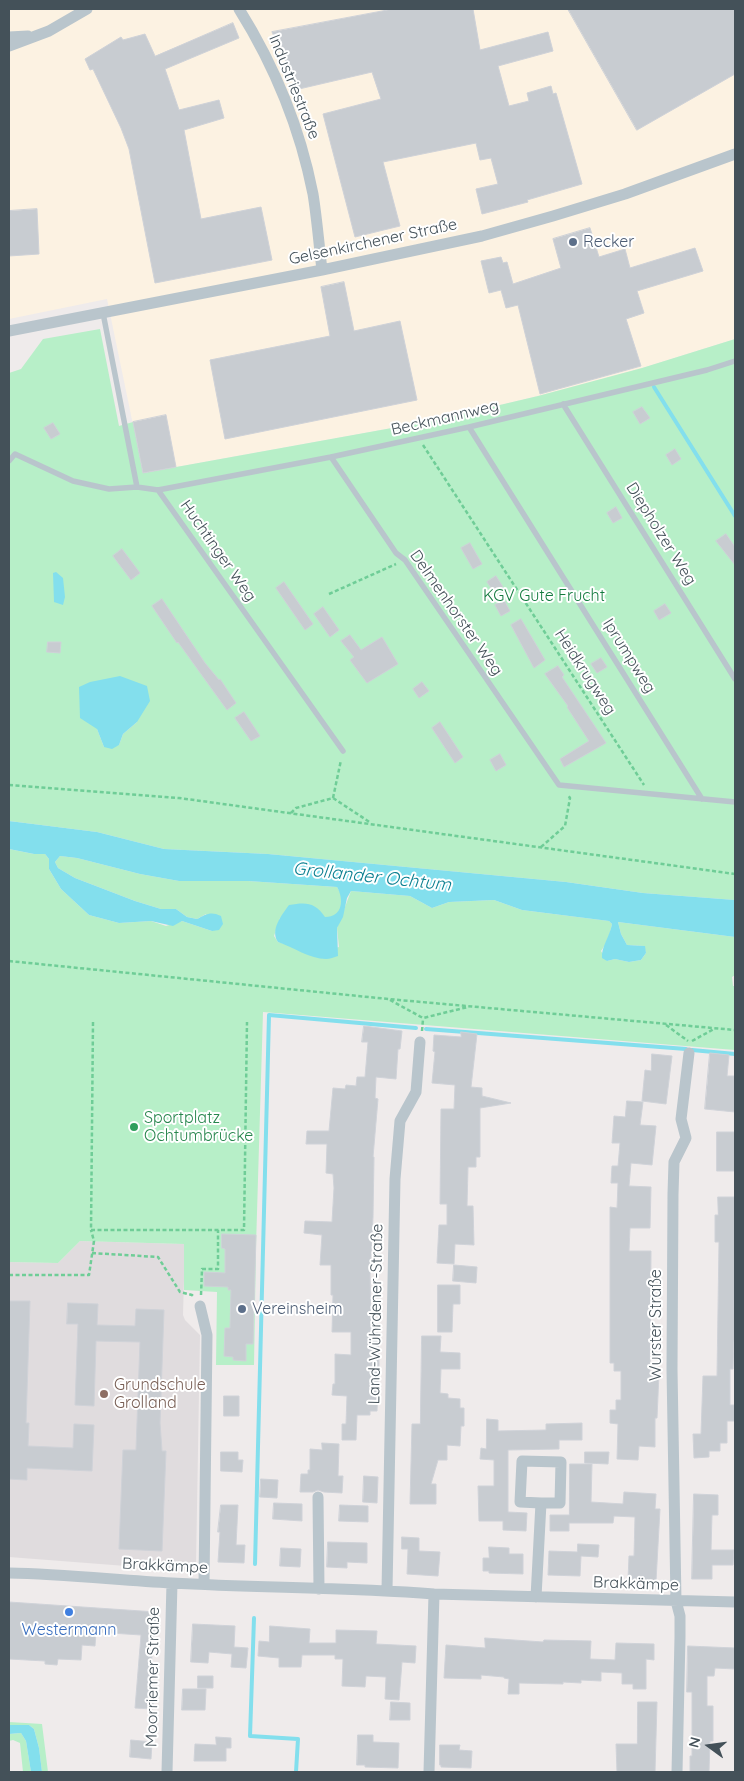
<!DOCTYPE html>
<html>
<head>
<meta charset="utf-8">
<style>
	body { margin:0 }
	#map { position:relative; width:744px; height:1781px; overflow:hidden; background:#efebeb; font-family:Quicksand,sans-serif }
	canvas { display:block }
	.frame { position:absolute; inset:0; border:10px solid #445159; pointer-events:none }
	.north { position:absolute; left:684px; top:1721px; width:50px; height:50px; -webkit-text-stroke:4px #fff; paint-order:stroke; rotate:284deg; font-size:14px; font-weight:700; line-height:20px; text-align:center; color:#445159 }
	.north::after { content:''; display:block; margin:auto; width:18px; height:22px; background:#445159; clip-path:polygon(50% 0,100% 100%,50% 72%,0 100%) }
</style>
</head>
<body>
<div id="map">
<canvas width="744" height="1781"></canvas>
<div class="frame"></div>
<div class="north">N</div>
</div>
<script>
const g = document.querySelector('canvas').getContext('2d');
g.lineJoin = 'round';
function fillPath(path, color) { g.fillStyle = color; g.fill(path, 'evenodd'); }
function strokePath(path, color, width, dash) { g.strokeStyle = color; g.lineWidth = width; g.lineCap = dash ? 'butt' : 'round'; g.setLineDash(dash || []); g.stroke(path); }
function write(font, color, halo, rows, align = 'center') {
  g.font = font + ' Quicksand,sans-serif'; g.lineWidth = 4; g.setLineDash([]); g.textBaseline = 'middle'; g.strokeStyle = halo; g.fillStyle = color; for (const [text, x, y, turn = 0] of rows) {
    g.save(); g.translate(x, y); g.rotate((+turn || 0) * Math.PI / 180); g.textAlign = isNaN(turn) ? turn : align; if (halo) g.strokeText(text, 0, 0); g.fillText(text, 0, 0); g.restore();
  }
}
fillPath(new Path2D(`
	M9,9H735V339L642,368L538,396L436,420L143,473L107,299L9,319Z`), '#fcf2e2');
fillPath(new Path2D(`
	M80,1241L185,1244L183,1315L185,1320L200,1335L196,1565L191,1571L9,1557V1262L58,1263Z`), '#e0dcde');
fillPath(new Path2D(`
	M100,329L119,426L133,422L143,473L436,420L538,396L642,368L735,339V900L643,893L566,882L268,854L164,849L97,832L9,821V373L21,369L43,339ZM137,722L123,734L119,745L104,747L97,729Z
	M9,849L34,854H45L49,859V869L61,889L89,915L119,923L151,921L166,926L182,921L212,931L206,914L197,919L187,917L176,909H161L135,901L75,878L58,868L55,862L60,856L77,858L140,874L179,881H248L337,887L341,894L342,905L339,912L332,917L280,918L274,936L278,942L291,946L309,955L339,947L337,928L351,891L410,896L432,908L449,902L494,900L522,910L609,921L612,924C610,934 607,943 601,951L607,961L615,959L629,962L641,960L646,953L644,946L627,945L621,934L618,922L735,937V975L732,977L733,986H735V1050L263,1012L256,1246L254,1365H216L217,1292L184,1290V1244L80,1241L58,1263L9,1262Z
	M9,1722L42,1724L48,1772H42L39,1748L34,1729L29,1725H9Z
	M21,1733L26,1741L31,1772H23L20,1743L13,1740L9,1741V1734Z`), '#b7efc8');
fillPath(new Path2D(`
	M56,572L63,578L65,597L63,605L54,602L53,573Z
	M120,676L147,686L150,701L137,722L123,734L119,745L112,749L104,747L97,729L80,718L79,687L90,682Z
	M9,821L97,832L164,849L268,854L566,882L643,893L735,900V937L618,922L621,934L627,945L645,946L646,953L641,960L629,962L615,959L607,961L602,958C601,947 610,936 612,924L609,921L522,910L494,900L449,902L432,908L410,896L351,891L347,898L343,917L337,928L338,956C334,957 330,959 326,959C310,959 293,947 278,942C270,930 281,916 289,905C306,902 315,902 325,917C343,917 344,899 337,887L248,881H179L140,874L77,858L60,856L55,862L58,868L75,878L135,901L161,909H176L187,917L197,919C206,914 211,911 221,916L223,924L219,930L212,931L182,921L173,926L151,921L119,923L89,915L61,889L49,869V859L45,854H34L9,849Z
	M9,1725H29L34,1729L39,1748L42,1772H31L26,1741L21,1733L9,1734Z`), '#83dfed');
strokePath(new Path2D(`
	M654,387L735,516
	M426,1029L686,1049
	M692,1050L735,1054
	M255,1564L269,1015L416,1028
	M254,1618L250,1736L298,1739L296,1772`), '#83dfed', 4);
const building = new Path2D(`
	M393,9H473L480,50L548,32L553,51L498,66L509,106L529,101L527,93L551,86L553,94L556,93L582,184L527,200L528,202L482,214L476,189L498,184L491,158L480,160L476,143L383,162L400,226L355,237L323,114L381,99L372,72L299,89L272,32Z
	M568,9H735V74L637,130Z
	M233,23L239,38L165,69L179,110L219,100L224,118L184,130L201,219L261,207L272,260L155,283L129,149L121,128L93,69L90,70L85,59L121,37L123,40L145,34L155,56Z
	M37,209L39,254L9,256V211Z
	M590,228L599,257L625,249L630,268L695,248L703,271L637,291L644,313L626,319L641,366L540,394L518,305L506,308L501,290L489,293L481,261L501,257L503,263L507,262L513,284L561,268L553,239Z
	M344,282L354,331L400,321L417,400L225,439L210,360L330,336L321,287Z
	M642,407L650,418L640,424L633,412Z
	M166,415L176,467L143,473L133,422Z
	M53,423L60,434L51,439L44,428Z
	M675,449L681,459L672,465L666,455Z
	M616,507L622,518L613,523L607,513Z
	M726,534L735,547V565L716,541Z
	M470,543L482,564L473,569L461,548Z
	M122,549L140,573L131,580L113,556Z
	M496,576L503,587L494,592L487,582Z
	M284,582L313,624L305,630L276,588Z
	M162,599L205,663L219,680L220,679L236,703L227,710L178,642L177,643L152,606Z
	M504,600L510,611L501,616L495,605Z
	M665,604L671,613L659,620L654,611Z
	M323,607L339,630L330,637L314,614Z
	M521,619L545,660L534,668L511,625Z
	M350,635L361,650L382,637L398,664L367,683L350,660L354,657L341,641Z
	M48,642H61L60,653L47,652Z
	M601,658L607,667L597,673L591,664Z
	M558,666L564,675L562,677L606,743L564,767L560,759L589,741L567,707L568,706L545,674Z
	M422,682L429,691L419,698L413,689Z
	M244,712L260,736L251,741L235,718Z
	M440,722L463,757L455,763L432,728Z
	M500,754L506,765L496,771L490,760Z
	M364,1026L402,1031L400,1049H398L396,1079L376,1077L375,1098L378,1099L373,1157H374L373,1217L370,1275L371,1333H378L379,1364L377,1411H370V1415H357L356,1440H342V1424H346L347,1396L332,1395L333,1384H335V1354L351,1355V1332H332L333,1295H331V1265H320L322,1235L304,1233L305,1221L332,1222L334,1188L333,1174L326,1173L327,1144H306L307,1131H329L333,1088L345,1089L346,1085L356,1086L357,1077H365L368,1042H362Z
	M461,1032L477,1034L471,1087L482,1088V1096L511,1103L480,1108V1157H476V1167H468L467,1206H473L474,1245L455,1244L454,1264L437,1263L439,1225H447V1204H440L441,1109H454L455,1085L432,1083L435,1052L433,1051L434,1035L461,1037Z
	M710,1053L729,1055L727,1076H735V1112L705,1109Z
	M652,1054L672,1056L666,1104L642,1101L645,1070L651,1071Z
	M627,1101L643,1102L640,1125L656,1126L652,1165L631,1163L629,1186L651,1187L650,1228H630L629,1251H651L650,1373H659L657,1418H655V1447L639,1446L638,1460L617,1459L618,1424L610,1423V1410H616V1400H621V1371H614V1363H610V1207L617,1208L618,1183H611L612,1166H618L620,1143H612L614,1116L625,1117Z
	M717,1132H735V1171H717Z
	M718,1197H735V1300H734L735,1340H734L733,1369H730V1405H735V1421H727V1443H720V1451H709V1457L694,1458L693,1434H701L703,1376H717L719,1242H715V1215H718Z
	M222,1234L256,1235L253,1344H246V1361L233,1360V1357L224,1356L225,1328H230L231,1290H228V1287L204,1286V1272L225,1273V1249L222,1248Z
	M454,1265L477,1267L476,1283L453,1281Z
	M438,1285H460V1304H453L452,1332H438Z
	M9,1301H30L26,1423H29L28,1446L73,1448L74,1424L94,1425L92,1471L27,1468V1480L9,1479Z
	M68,1303L98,1304L97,1325L135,1326L136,1309L164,1310L160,1423L162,1451H166L162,1551L119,1549L123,1450H136L140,1342L96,1341L94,1406L75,1405L78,1324H67Z
	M422,1336H441L440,1352L460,1353V1369H441L440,1393L448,1394V1398L460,1399V1408H464V1426H461L460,1446L447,1445V1460H438L431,1484H436V1504H410L412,1424H420Z
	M224,1396H239V1416H224Z
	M487,1419L498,1420V1431L546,1430V1424L582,1423V1440H559V1449L508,1450V1512L527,1513L526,1531L503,1530V1521H479L478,1486H494V1460L480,1459L481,1448L486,1449Z
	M322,1443L339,1444L338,1476H343L342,1493L324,1492L318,1490L313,1492H300L301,1474H308V1470H310V1449L322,1450Z
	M221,1452H238V1460H243L242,1472L221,1471Z
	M585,1452H609L608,1464L585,1463Z
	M570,1464H592L591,1502L623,1504L624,1492L656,1494L655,1509H660L656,1581L628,1580L629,1556H634L635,1517L614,1516L613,1523H569V1531H550V1515H569Z
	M364,1476L378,1477L377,1503L363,1502Z
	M261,1479L278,1480L277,1498L260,1497Z
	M694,1494L718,1495V1515H712L711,1550H734L733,1565H712V1579H692Z
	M274,1503L302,1504V1521L273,1519Z
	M221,1505H238L236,1545H245L244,1563L218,1562L220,1532H218Z
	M340,1505L368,1506V1522L339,1521Z
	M402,1537L419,1538V1551L440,1552L438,1576L407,1574L408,1549H402Z
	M328,1542L367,1543V1563L347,1562V1568L327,1567Z
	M578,1544L599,1545L598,1557L581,1556L580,1576L548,1575L549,1551L577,1552Z
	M489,1547L509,1548V1554H523V1574L489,1573V1571H483V1558H489Z
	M281,1548L301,1549L300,1567L280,1566Z
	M9,1602L156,1612L149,1688H154L153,1709L135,1708L141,1635L96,1632L95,1646L82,1645L81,1660L58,1659L57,1665L45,1664V1661L9,1659Z
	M193,1624L235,1626L234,1647L248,1648L246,1668L231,1667L232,1654L209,1652L208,1663L191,1662Z
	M270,1626L310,1629L309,1643H336V1630L377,1631L376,1644L416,1646L415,1663L402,1662L399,1700L385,1699L386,1677L366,1676L365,1687L342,1686L343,1659H335V1655H302L301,1667H279V1658L258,1656L259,1641L269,1642Z
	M485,1638L543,1642L544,1640L591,1641L590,1659L615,1660L616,1643L654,1644V1660L646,1659V1689H633V1684H622V1673L601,1672V1681L581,1680V1683L563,1682V1684L519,1683V1694H508L509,1679L504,1678V1677L481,1675V1679L444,1678L446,1645L485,1648Z
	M688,1646L735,1648V1669L715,1668L714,1676H707V1706H713V1741H710L709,1772H690V1756H692V1692H687Z
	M198,1676H213V1688H198Z
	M183,1689H206L205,1710H182Z
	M391,1702L410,1703V1720H390Z
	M638,1702H657L655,1772H617L616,1744H637Z
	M358,1735H373V1742L399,1743L398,1768L365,1767V1765H357Z
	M216,1737L231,1738V1748H226V1761H194L195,1744L216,1745Z
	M131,1740L152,1742L151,1759L130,1757Z
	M440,1745H460L459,1750L472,1751L471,1768L441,1767V1765H440Z`);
fillPath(building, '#c8ccd1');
strokePath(building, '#cfd2d8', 1);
strokePath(new Path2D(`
	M423,445L644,785
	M329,594L396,564
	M9,785L179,798L735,874
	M333,798L341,760
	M291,813L296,808L333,798L371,823
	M541,847L565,826L570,798L568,795
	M9,961L388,999L735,1030
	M390,1000L423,1018L468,1007
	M93,1022L91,1230H244L247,1022
	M666,1025L688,1041
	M422,1031L423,1019
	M692,1041L714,1029
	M92,1253L158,1257L180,1292L192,1295L193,1296
	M9,1275H89L94,1241L91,1230
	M201,1295L202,1269H218V1230`), '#6fcd97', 2.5, [4, 2.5]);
strokePath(new Path2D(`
	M103,313L137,487
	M563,404L735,679
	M469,427L702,799
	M331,457L396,553L405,560L559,785L735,802
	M9,461L15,454L73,481L109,489L137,487L158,490L331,457L469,427L707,370L735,361
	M158,490L343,751`), '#b9c5cc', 5.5);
strokePath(new Path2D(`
	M239,9C274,65 300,128 313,194C317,219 319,245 322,270
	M9,37L28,36
	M9,46L49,31L87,9
	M9,331L322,270L482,236L553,216L625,194L735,154
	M200,1306L207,1335L204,1584
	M318,1497L319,1589
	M9,1573C63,1574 117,1580 172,1583C259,1588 347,1587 434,1594L735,1602
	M387,1590L395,1179L400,1121L416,1092L420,1042
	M536,1597L541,1503H560L561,1462L522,1461L520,1502L541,1503
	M167,1772L172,1583
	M429,1772L434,1594
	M677,1772L680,1637V1616L676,1601L672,1369L673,1194L674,1162L686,1138L681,1119L689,1053`), '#b9c5cc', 11);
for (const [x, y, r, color] of [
	[573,242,5,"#5c6f8a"],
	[134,1127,5,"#2e9e5b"],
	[242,1309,5,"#5c6f8a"],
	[104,1394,5,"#8d6e63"],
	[69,1612,5,"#3f7fe0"]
]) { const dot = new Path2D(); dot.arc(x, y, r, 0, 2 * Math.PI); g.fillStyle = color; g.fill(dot); strokePath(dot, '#fff', 2); }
write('16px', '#445159', '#fff', [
	["Industriestraße",294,87,68],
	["Gelsenkirchener Straße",373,242,-12],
	["Beckmannweg",445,418,-13],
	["Diepholzer Weg",661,534,58],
	["Huchtinger Weg",218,551,55],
	["Delmenhorster Weg",456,613,55],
	["Iprumpweg",629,656,58],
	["Heidkrugweg",585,672,57],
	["Land-Wührdener-Straße",376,1314,-89],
	["Wurster Straße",656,1325,-90],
	["Brakkämpe",165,1566,3],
	["Brakkämpe",636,1584,2],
	["Moorriemer Straße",153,1677,-89]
]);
write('16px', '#4e5e75', '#fff', [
	["Recker",583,242],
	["Vereinsheim",252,1309]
], 'left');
write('16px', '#147b3f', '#fff', [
	["KGV Gute Frucht",544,596]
]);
write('16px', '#27864d', '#fff', [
	["Sportplatz",144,1118],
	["Ochtumbrücke",144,1136]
], 'left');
write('16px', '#785e54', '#fff', [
	["Grundschule",114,1385],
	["Grolland",114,1403]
], 'left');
write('16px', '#366cbe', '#fff', [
	["Westermann",69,1630]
]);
write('italic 18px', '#0a7f90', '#fff', [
	["Grollander Ochtum",372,877,6]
]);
</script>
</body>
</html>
